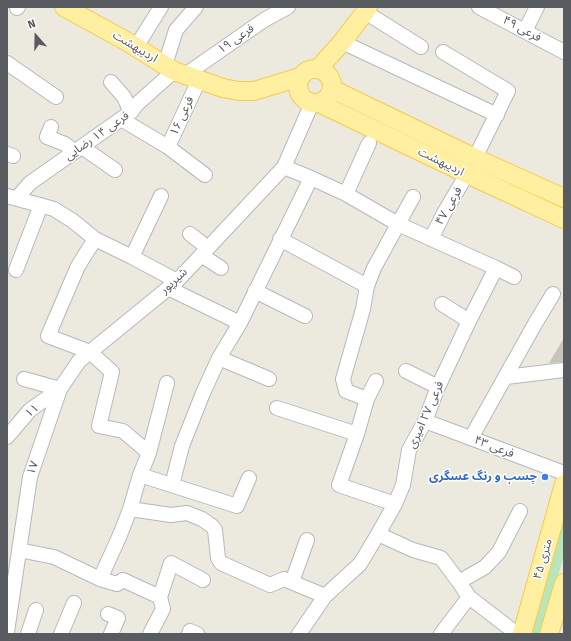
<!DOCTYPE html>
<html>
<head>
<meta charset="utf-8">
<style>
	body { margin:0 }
	#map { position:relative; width:571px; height:641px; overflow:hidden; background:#ece9de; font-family:"Fira Sans",sans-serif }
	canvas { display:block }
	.frame { position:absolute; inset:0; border:8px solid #585c61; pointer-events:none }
	.north { position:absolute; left:16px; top:16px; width:40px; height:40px; -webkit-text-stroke:3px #fff; paint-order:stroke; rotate:340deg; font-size:11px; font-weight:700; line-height:16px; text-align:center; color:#585c61 }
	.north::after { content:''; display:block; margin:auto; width:14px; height:18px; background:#585c61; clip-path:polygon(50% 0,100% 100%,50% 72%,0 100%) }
</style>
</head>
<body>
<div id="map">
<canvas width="571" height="641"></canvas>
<div class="frame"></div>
<div class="north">N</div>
</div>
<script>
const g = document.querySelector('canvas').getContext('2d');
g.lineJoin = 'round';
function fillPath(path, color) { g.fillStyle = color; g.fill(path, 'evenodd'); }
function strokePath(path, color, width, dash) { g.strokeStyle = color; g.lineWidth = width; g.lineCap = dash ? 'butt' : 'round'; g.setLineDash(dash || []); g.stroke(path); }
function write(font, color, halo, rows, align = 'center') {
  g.font = font + ' "Fira Sans","Noto Sans Arabic",sans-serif'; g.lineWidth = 3; g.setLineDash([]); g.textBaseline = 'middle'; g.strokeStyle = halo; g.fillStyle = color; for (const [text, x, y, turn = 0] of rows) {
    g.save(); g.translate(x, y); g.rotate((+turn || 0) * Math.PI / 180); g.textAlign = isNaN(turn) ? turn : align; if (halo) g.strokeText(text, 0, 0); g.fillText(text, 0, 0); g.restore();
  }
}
fillPath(new Path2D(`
	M564,509V555L542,634H526Z`), '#b9e6b9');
fillPath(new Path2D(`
	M564,338V362L549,363Z`), '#c7c4bc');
const minor = new Path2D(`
	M479,7L564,52
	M17,8L18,7
	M365,12L421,47
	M525,31L537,7
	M342,42L497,115
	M136,47L161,7
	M443,52L508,91L475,158
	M7,63L56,97
	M165,65L176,30L196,7
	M185,75L264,20L288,7
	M111,82L124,97L131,112
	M121,119L168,147L199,80
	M51,127L47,137L65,144L75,152
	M82,147L115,170
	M168,147L205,175
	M7,154L13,156
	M284,167L311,178L346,194L398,224L496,268L469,321L438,387L425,421L409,450L403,485L395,504L378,534L360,564L325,596L299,634
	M346,194L369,143
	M7,196L54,209L73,221L95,239L132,257L177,281
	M17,198L30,183L131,112L137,104L174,71
	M190,234L208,248
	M95,239L78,266L48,336L90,352L112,372L99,426L123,431L149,453
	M280,239L367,286
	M431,239L444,213L467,174
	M201,255L221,268
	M132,257L161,196
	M496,268L514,277
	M16,270L41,205
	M168,288L240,323
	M255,291L305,316
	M442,304L469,321
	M219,358L269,379
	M406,371L438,387
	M506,377L564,370
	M24,379L60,389
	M376,381L367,399L357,434L339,485L395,504
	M367,399L346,391L343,379L363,309L367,286L374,268L413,197
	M277,408L357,434
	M425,421L564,473
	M7,437L30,410L60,389
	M471,438L536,322L553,294
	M140,475L149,453L167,383
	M172,485L182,446L203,393L219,358L240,323L311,178
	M130,509L171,515L187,513L202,519L212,526L215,530L218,558L221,563L270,585L284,579L325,596
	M378,534L413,550L441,558L459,582L469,597
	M19,550L54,557L100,579L117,584L123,580L160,597L171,563L203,580
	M100,579L120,535L130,509L140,475L237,506L249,478
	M292,582L307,540
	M459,582L485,567L499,552L520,511
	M108,614L118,618L111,634
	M7,632L30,477L60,389L79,361L177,281L284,167L312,103
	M28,634L36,610
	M61,634L74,603
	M150,634L163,609L160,597
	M189,634L190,631L197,634
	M441,634L469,597L517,634`);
const major = new Path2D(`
	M64,7L126,41L174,71L223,88L239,91H254L300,77
	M298 86a17 17 0 1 1 34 0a17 17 0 1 1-34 0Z
	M318,69L342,42L365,12L368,7
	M332,89L475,158L564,198
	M319,103L467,174L564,219
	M522,634L564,484
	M549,634L564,583`);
strokePath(minor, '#b5b8bd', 16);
strokePath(major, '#fac94a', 20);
strokePath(minor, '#fff', 14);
strokePath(major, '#fff0a1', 18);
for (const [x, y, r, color] of [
	[545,477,4,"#3f7fe0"]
]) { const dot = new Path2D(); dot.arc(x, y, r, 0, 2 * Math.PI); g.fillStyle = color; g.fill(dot); strokePath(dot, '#fff', 1.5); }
write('12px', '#585c61', '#fff', [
	["فرعی ۴۹",522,29,28],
	["فرعی ۱۹",236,39,-35],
	["اردیبهشت",135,47,31],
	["فرعی ۱۶",182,116,-65],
	["فرعی ۱۴ رضایی",97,136,-35],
	["اردیبهشت",441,162,26],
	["فرعی ۴۷",449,206,-60],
	["شیرپور",174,281,-43],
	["۱۱",32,411,-41],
	["فرعی ۲۷ امیری",426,415,-66],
	["فرعی ۴۳",494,447,21],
	["۱۷",33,468,-72],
	["۴۵ متری",543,559,-74]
]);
write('bold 12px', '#366cbe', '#fff', [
	["چسب و رنگ عسگری",537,477]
], 'right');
</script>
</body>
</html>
